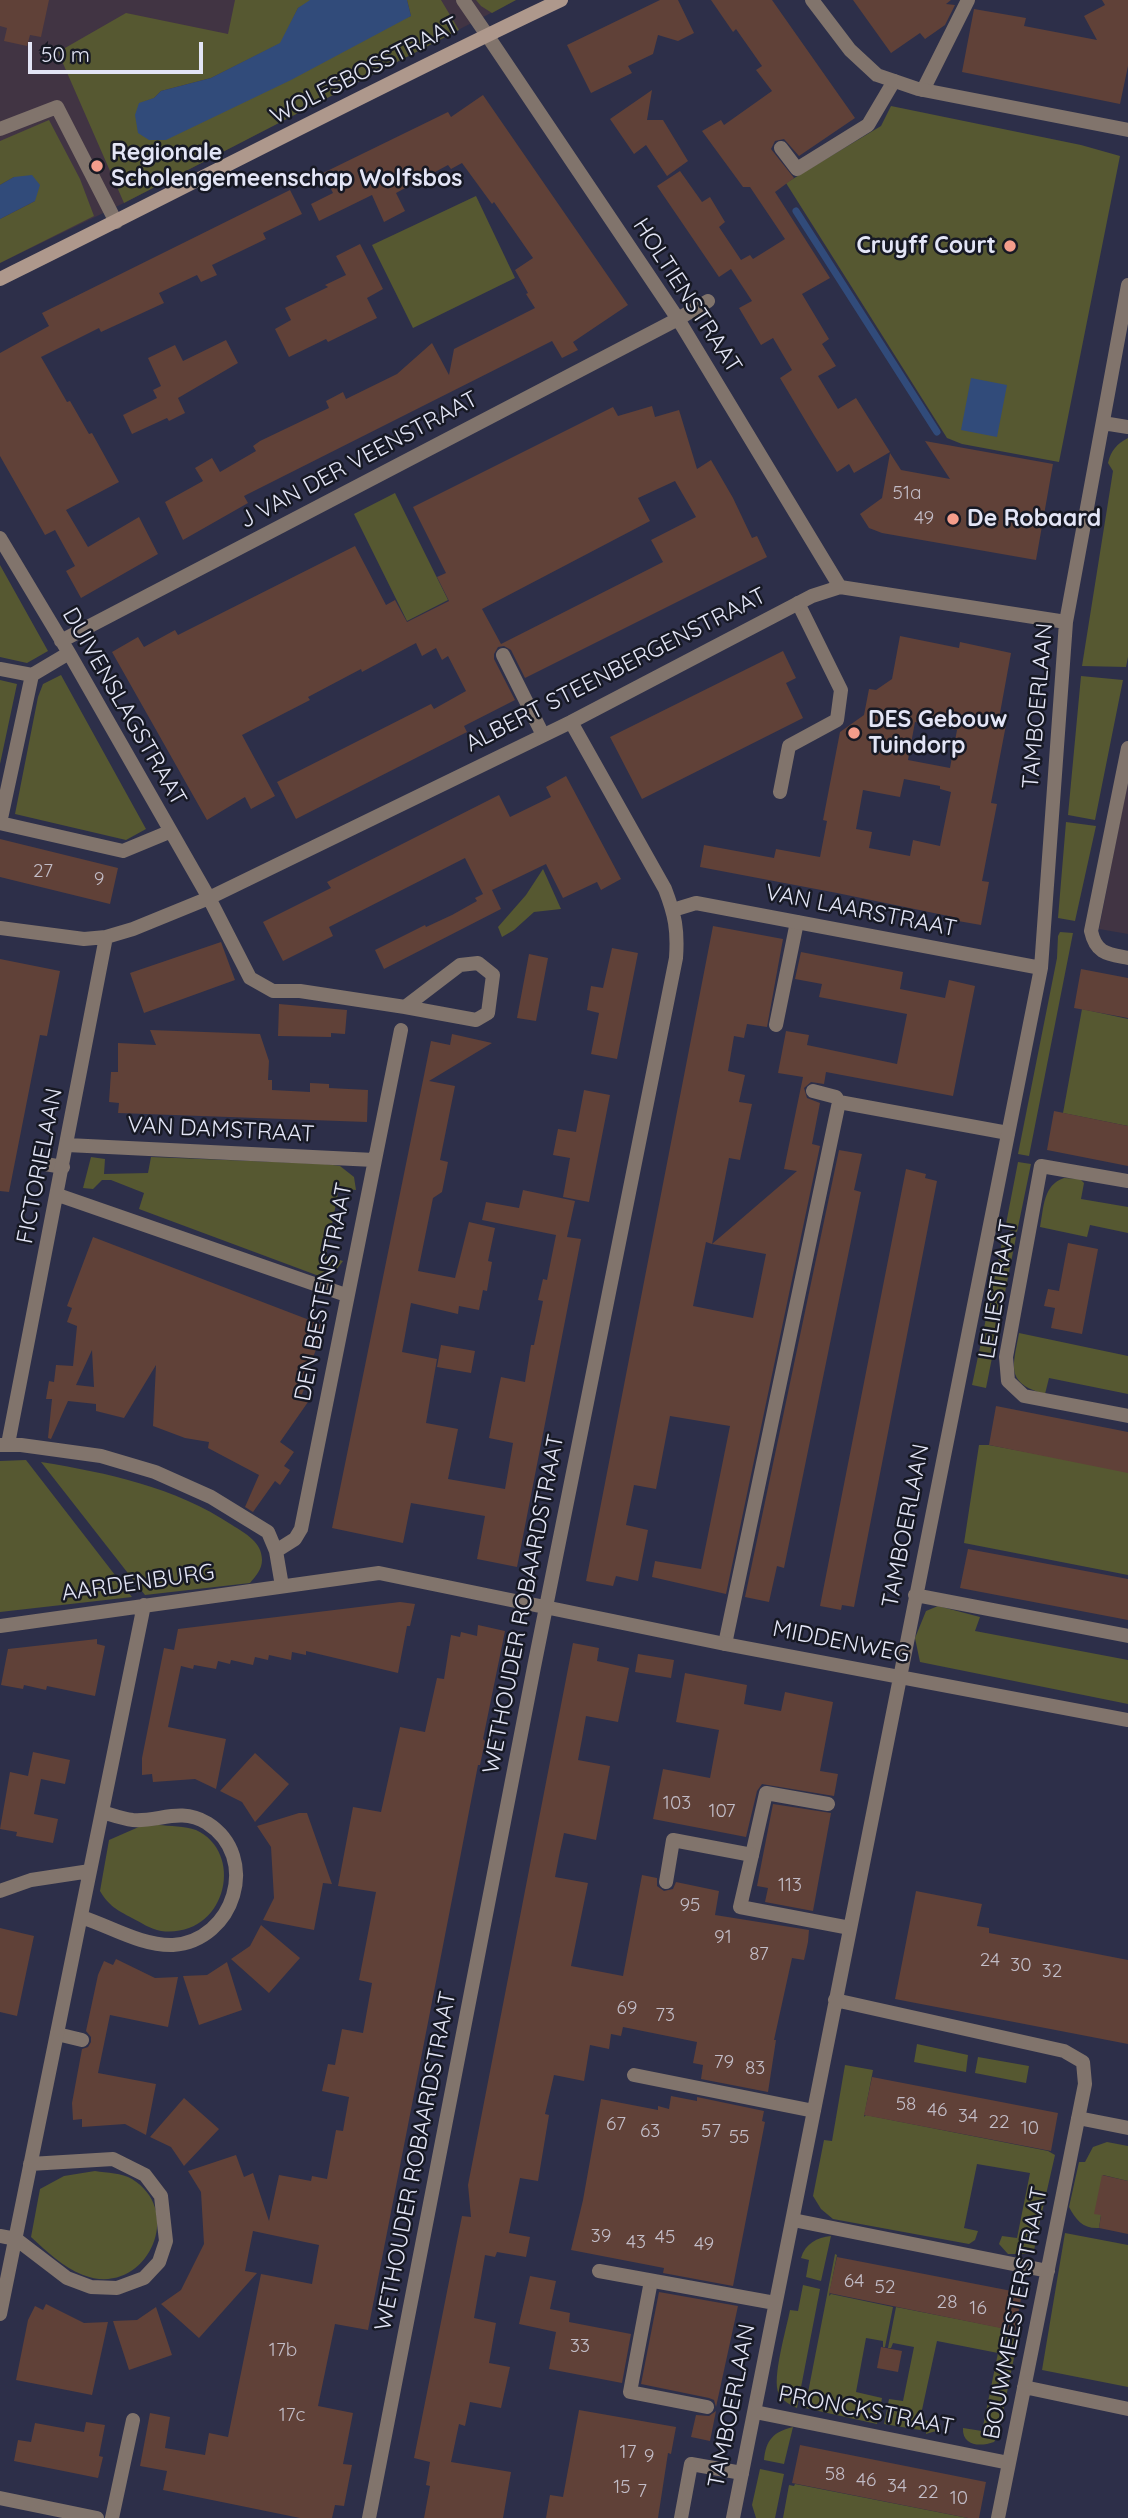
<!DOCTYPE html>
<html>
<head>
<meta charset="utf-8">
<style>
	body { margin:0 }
	#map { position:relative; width:1128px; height:2518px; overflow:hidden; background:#2d2f49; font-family:Quicksand,sans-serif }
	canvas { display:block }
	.scale { position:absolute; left:28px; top:42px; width:175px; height:32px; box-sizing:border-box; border:4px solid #e3e5f6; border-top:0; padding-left:9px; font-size:21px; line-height:24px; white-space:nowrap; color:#e3e5f6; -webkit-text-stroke:5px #171924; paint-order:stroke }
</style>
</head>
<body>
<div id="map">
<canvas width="1128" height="2518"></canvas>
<div class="scale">50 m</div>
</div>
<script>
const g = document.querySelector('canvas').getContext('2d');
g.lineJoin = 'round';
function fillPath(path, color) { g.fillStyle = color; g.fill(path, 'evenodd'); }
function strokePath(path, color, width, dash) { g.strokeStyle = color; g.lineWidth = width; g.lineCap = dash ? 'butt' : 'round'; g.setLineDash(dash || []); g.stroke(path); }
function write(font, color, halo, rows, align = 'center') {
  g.font = font + ' Quicksand,sans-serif'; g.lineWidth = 5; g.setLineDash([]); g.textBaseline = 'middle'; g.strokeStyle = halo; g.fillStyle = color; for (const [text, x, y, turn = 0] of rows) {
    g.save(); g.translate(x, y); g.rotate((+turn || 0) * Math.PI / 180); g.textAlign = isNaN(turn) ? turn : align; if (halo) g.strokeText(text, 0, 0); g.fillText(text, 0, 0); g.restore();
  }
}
fillPath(new Path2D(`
	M0,0H516L124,203L0,263Z
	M1128,780V934L1099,929Z`), '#413443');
fillPath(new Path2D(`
	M235,0H314L298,8L281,43L211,78L161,91L154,98L139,103L411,16L407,0H441L459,30L124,203L58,52L126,13L228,34Z
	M476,0H516L492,13L481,6Z
	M891,106L1081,145L1120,156L1059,462L962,444L947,438L786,183L881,126Z
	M49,120L80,179L94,216L0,263V219L35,201L14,177L0,185V141Z
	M476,196L515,278L413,328L372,245Z
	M1128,438V657L1126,667L1082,666L1113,471L1108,463C1111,450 1117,444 1128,438Z
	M395,493L448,600L407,621L354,514Z
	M0,565L48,651L27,663L0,657Z
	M61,675L146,829L126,840L15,814L38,697L43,684Z
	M1081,676L1123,680L1095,820L1068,815Z
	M0,680L17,684L0,764Z
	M1066,822L1096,826L1075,921L1058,918Z
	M543,869L561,909L534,912L514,930L502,937L498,927L526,895Z
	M1060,932L1073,933L1029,1156L1018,1154L1057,958L1058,936Z
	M1082,1009L1128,1019V1126L1063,1113Z
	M91,1157L105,1159L104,1174L148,1173L151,1157L326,1164L340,1166L354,1177L356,1190L339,1188L326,1256L343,1261L337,1269L319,1276L139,1209L144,1193L111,1180H102L93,1189L83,1188Z
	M1018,1162L1031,1164L1017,1232L1005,1229Z
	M1064,1178L1080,1179L1084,1183L1081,1199L1128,1207V1233L1090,1225L1087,1237L1040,1227C1044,1207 1043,1185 1064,1178Z
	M1004,1233L1016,1237L986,1388L972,1385Z
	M1019,1333L1128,1356V1394L1049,1378L1045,1394C1005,1383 1013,1367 1019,1333Z
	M979,1445H989L1128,1471V1575L964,1543Z
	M26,1460L132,1597L0,1612V1461Z
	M41,1462C108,1473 175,1487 232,1525C246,1534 262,1542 262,1560C262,1569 256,1576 250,1583L145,1595Z
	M938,1606L980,1617L975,1631L1128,1660V1704L920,1662L915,1638L926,1611Z
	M158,1825C170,1826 185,1826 196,1830C246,1853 226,1939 161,1931C150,1929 142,1923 132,1918C117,1910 109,1906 100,1891L109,1840L141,1826Z
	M917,2044L968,2055L966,2072L914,2062Z
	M978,2057L1029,2066L1026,2083L975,2073Z
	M845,2065L873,2070L864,2117L866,2115L1048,2151L1055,2155L1038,2230H1029L1028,2240L1036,2242L1034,2250L1026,2254H1008L999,2244L1002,2236L1017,2238L1030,2173L977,2164L964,2228L978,2231L975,2240L969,2244L833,2219L821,2209L813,2196L824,2140L832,2141Z
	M1107,2142L1128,2146V2181L1103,2175L1101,2215L1099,2228C1083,2229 1076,2220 1069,2207L1079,2162H1085L1093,2147Z
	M95,2171C107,2173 122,2173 132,2179C187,2213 144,2299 83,2275C63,2267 46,2251 31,2237L40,2189L64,2176Z
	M1065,2233L1128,2245V2387L1042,2370Z
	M831,2236L821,2281L806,2277L809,2260L801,2258C805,2244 817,2237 831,2236Z
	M835,2254L837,2255L829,2296L831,2294L893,2307L885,2347H883V2341L866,2338L856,2392L882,2398L877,2424L805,2408Z
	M803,2285L820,2289L797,2408C790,2405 783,2401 779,2394C771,2380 787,2327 790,2310L798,2311Z
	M896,2307L1013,2330V2333H1019L1000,2427L992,2426L991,2431L999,2434L994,2442C980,2447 962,2446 963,2428L982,2431L998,2353L937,2341L920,2419L941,2424L936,2431L926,2434V2431L884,2424L889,2399L903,2401L914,2347L893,2343L891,2348H888Z
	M793,2427L784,2464L764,2460C766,2440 773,2432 793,2427Z
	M760,2469L784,2474L775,2518H756L752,2505Z
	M795,2484L968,2518H783L789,2485L794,2486Z`), '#565831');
fillPath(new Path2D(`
	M310,0H407L411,16L291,80L166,140H149L138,133L135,115L139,103L154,98L161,91L211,78L280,43L298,8Z
	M32,175L40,185L35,201L0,219V185L14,177Z
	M971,378L1007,385L997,437L961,430Z`), '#314b7a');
strokePath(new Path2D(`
	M796,211L937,432`), '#314b7a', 7);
fillPath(new Path2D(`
	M0,0H49L41,37L30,35L27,46L4,41L7,28L0,26Z
	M660,0H678L694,33L678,41L658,35L653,54L628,66L632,73L591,93L567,45Z
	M711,0H772L855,118L799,156L784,139L775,141L771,149L794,178L775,192L830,278L802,294L829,339L822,344L836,366L818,376L838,409L856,398L890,452L854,473L849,464L837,472L814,435L780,378L792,370L773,338L761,345L739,308L752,301L731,269L719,277L657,186L680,171L702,202L710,197L725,222L719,227L741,260L750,255L753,259L785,239L750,187H743L702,131L721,120L724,125L772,91L756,70L762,66L736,29L733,32Z
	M853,0H951L946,4L955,5L945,25L925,39L920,33L891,53Z
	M1102,0H1128V66L1120,104L962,72L974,9L1026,18L1024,26L1097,40L1084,16L1105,5Z
	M652,90L647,120H663L688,161L667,176L646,145L634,154L610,119Z
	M483,95L628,305L573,342L578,350L562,358L552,341L244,496L248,503L183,540L165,502L203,481L195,468L212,458L220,472L256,451L253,446L260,441L329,408L326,401L343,392L346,399L397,374L432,343L449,375L454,349L535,308L526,294L528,293L515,270L533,258L494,202L492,204L462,163L451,169L448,165L396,193L405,211L384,222L372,195L319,221L311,204L333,193L323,173L448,112L451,117Z
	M290,190L302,214L263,233L266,239L212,265L217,275L201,282L197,275L159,293L164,303L101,332L99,328L41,357L67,402L70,401L89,434L92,433L119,482L66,510L88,547L139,517L158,554L81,598L66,571L75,566L55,530L45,535L0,456V353L49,326L42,313Z
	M360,244L383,289L367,298L377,318L328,342L326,339L289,357L275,329L291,320L285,308L328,287L325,285L346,275L336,256Z
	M226,340L238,363L178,398L185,413L169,421L167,418L132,434L123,415L157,398L153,390L161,386L148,358L175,345L183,361Z
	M652,406L655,417L679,410L697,469L711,460L733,498L752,538L757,536L767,557L525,678L511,650L504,646L498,647L494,654V659L515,700L464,726L467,732L296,819L277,782L431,704L434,709L466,691L448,656L442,660L436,648L422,656L416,643L362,672L361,669L308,697L310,700L242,735L275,796L251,809L245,797L207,820L112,652L138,637L144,647L175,630L178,635L355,546L386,605L395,600L407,622L449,601L437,577L446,573L413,507L613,407L618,416ZM675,481L696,517L651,540L663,562L501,644L482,609L650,521L638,498Z
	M925,441L1053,464L1036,560L882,533L869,528L860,514L882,498L890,453L901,470L950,479Z
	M900,636L959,648L960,642L1011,653L998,724L1006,725L991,803L997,804L982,881L989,882L981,925L958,921V918L837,893L700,867L704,845L774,858L776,849L820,857L827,821L823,820L840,732L864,715L869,689L876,690L892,679ZM915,722L957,730L950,768L908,760ZM904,779L940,786V789L951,792L940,846L913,840L910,856L869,848L872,832L856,829L863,790L900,797Z
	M783,651L796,678L786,683L803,718L642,799L610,737Z
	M566,776L621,879L601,890L597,882L563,898L546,864L492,890L501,909L384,969L375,950L425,925L426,927L452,915L477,901L475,898L483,894L465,858L329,927L333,936L283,961L263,922L331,888L327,882L499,795L510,817L551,797L546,787Z
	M0,839L118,868L110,904L0,877Z
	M713,926L783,939L767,1027L747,1024L744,1038L734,1036L728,1071L745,1075L739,1102L752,1104L740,1160L729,1158L712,1244L706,1242L693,1306L753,1318L766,1254L712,1244L797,1171L784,1169L803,1077L778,1073L786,1031L809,1035L807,1045L897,1064L907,1014L819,997L822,984L795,979L801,952L903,972L900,989L945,998L949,980L975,986L953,1096L826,1072L824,1084L811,1082L804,1088L807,1098L820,1103L812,1144L820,1146L726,1594L652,1577L655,1561L701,1569L730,1426L670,1416L656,1489L634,1485L626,1525L648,1530L638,1581L616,1576L613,1586L586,1581Z
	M221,942L235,980L144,1013L130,973Z
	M612,948L638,953L617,1059L591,1054L599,1013L587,1010L591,986L603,988Z
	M529,954L548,958L536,1021L517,1018Z
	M0,959L60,971L47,1036L40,1035L9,1192L0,1191Z
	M1081,969L1128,978V1018L1074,1008Z
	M279,1004L347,1010L345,1034L331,1033V1037L278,1036Z
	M150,1030L260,1034L269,1061L268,1080H272V1090L310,1092V1083L329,1084V1088L368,1090L367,1122L118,1113L119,1103L109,1102L111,1072H118V1043L156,1045Z
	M452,1034L492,1043L429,1081L455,1086L440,1160L448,1162L442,1192L433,1198L418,1271L455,1278L469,1222L495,1228L488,1261L492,1262L487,1291L483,1290L479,1310L459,1306L458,1314L411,1303L402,1352L437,1359L426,1423L458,1429L448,1479L505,1489L513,1443L489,1438L499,1386L501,1377L525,1382L531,1345H534L543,1301L538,1300L543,1279L547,1280L556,1235L482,1220L486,1202L519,1208L523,1190L575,1201L567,1237L581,1239L517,1567L477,1559L485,1516L411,1503L403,1543L332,1528L431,1041L450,1045Z
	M584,1090L610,1095L589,1202L563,1197L570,1158L553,1155L558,1129L576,1132Z
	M1054,1111L1128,1126V1166L1047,1150Z
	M839,1150L862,1154L854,1190L861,1192L784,1568L777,1566L769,1602L745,1597Z
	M906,1169L926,1174L925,1178L937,1181L854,1607L842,1605L841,1610L820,1606Z
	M93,1237L325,1326L304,1381L307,1382L300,1399L308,1402L280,1442L294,1452L284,1466L290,1470L280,1485L275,1481L253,1512L245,1507L259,1475L208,1448L209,1442L185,1438L153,1426L156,1365L124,1418L96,1411V1404L68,1401L51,1439L48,1438L52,1399H46L49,1381L54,1382L56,1365L73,1366L77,1326L67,1322L72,1308L67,1306ZM92,1350L94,1387L76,1385Z
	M1068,1243L1098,1249L1082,1334L1051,1328L1055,1308L1044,1306L1048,1289L1059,1291Z
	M441,1345L475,1351L471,1373L437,1367Z
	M996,1406L1128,1432V1473L989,1445Z
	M968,1549L1128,1579V1620L960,1588Z
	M400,1602L415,1604L410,1626H407L398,1673L306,1651V1655L292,1652L291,1660L269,1655L268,1660L255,1657L253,1665L231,1660L230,1664L218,1661L216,1669L194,1665L193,1669L181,1666L168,1727L226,1739L216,1789L195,1779L153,1782L152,1774L142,1775V1758L164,1648L174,1650L178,1629Z
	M478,1625L505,1631L483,1739L485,1741L480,1765H478L455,1884L368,2330L335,2324L318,2406L353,2413L343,2464L352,2465L344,2506L335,2505L332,2518H300L163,2490L167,2471L140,2466L150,2413L170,2417L165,2448L205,2455L209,2433L228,2437L261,2274L312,2284L319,2245L253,2231L245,2271L257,2273L199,2338L161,2304L181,2290L204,2244L201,2192L188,2171L236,2155L244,2177L253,2173L269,2221L279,2175L311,2181L312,2176L327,2179L336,2130L343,2131L349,2097L322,2091L328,2064L335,2065L342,2029L363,2033L372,1983L359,1980L376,1892L338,1886L353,1807L381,1812L400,1727L425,1732L437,1678L444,1679L451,1635L460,1637L461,1632L477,1636Z
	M97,1639V1644L105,1646L95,1696L47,1686L46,1690L24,1685L23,1689L1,1685L8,1649Z
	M573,1643L599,1648L597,1661L629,1668L618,1722L586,1716L582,1739L578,1760L610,1766L596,1840L564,1833L559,1856L555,1877L588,1883L571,1966L623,1976L642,1875L657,1878V1886L664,1891L673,1889L676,1882L719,1891L715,1915L809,1930L808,1942L804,1960L792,1958L774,2040H776L768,2092L701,2079L703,2065L693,2063L697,2042L623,2027L621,2036L611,2034L609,2049L590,2045L584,2081L554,2075L545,2114L549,2115L538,2181L520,2178L509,2233L530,2237L526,2257L497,2252L495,2257L485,2255L474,2318L496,2323L489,2363L510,2367L501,2408L470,2402L465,2426L459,2424L451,2462L511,2472L503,2518H424L430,2486L426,2485L430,2462L414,2458L462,2216L471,2217L468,2185Z
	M638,1654L674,1660L671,1678L635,1672Z
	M685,1673L747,1685L744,1704L781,1711L785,1692L833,1702L820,1771L838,1774L834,1796L762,1784L757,1791L746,1837L653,1819L663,1769L710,1778L719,1730L676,1722Z
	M33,1752L70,1760L65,1784L41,1779L34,1814L58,1819L53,1843L16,1836L17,1832L0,1829L10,1772L28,1776Z
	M255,1753L289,1784L255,1822L242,1802L220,1791Z
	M773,1804L831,1813L813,1911L765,1902L768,1888L757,1886Z
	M299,1813H307L332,1884L323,1883L314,1930L263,1920L274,1898L271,1847L257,1826Z
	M916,1891L982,1904L977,1926L989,1928V1933L1128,1960V2044L895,1999Z
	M261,1925L300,1958L269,1993L231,1959L250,1946Z
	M0,1928L34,1936L17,2016L0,2012Z
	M116,1959L155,1978L178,1977L168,2027L110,2015L98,2073L156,2084L146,2135L125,2124L82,2127V2119L73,2120L72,2103L82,2049L88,2047L91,2042V2037L86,2031L98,1975L104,1961L113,1965Z
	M227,1962L242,2010L199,2025L183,1976L207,1975Z
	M872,2077L1058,2113L1051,2151L864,2115Z
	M671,2096L697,2101V2097L764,2111L762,2121L765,2122L733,2286L663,2273L664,2268L571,2250L583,2200L601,2099L658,2110V2106L669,2109Z
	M184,2098L219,2129L184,2166L171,2147L150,2137Z
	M1102,2175L1128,2181V2234L1099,2228L1101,2215L1094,2214Z
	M837,2257L1022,2293L1015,2331L829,2293Z
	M530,2276L556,2281L550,2309L570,2313L569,2322L631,2334L622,2383L549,2369L556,2332L519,2324Z
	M659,2292L738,2306L716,2407L714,2400L709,2398L641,2384Z
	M46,2304L84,2323L108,2322L92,2395L16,2380L28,2320L35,2306L43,2310Z
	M156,2307L172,2355L129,2370L113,2321L137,2320Z
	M881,2347L902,2351L898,2372L877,2368Z
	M579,2410L676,2427L671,2454L668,2453L658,2518H546L550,2495L563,2497Z
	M716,2411L710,2441L691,2437L696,2415L709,2416Z
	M86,2422L105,2425L99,2456L103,2457L98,2478L14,2461L18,2440L31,2442L35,2423L84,2432Z
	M800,2445L986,2482L979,2518H968L792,2483Z`), '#604138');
strokePath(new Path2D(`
	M463,0L487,35
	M923,90L968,0
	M0,129L57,107L116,222
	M781,148L797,169L868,125L894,81
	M678,319L708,301
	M503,655L543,735
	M780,792L789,746L837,720L841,690L798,603
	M776,1025L797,922
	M813,1091L836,1097L839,1102
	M39,1163L63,1167
	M725,1644L839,1102L1008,1133
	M752,1855L766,1793L828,1804
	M57,2034L82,2040
	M651,2281L630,2392L707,2407
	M112,2518L133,2420
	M681,2518L691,2464L742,2473`), '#81746c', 14);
strokePath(new Path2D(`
	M812,0L850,50L877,75L918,89L1128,130
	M487,35L678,319L840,587
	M1103,423L1128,427
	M0,538L69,653L209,898L250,978L273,991H300L405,1007L460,965L478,963L493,975L488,1013L476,1020L405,1007
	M61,641L678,319
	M0,669L32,675L69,653
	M1128,748L1091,931C1096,954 1108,954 1128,958
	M0,823L123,851L169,832
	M0,823L32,675
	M673,910L696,903L1041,968
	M0,928L84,939L106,937L133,929L209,898L571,722L812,596L840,587L1066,622
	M67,1145L374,1160
	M1128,1181L1041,1166L1006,1357L1008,1381L1024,1396L1128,1416
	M58,1195L346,1295
	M8,1444L106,937
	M1,1445H21L101,1456L155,1472L211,1497L268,1532L276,1551L282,1586
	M276,1551L295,1539L301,1529L401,1030
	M915,1595L1128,1636
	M0,1626L379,1573L725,1644L1128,1720
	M666,1882L673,1840L752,1855L740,1907L850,1928
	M0,1891L31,1880L90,1871
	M81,1917C110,1926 141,1946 173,1945C234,1941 261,1857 207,1823C180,1807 159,1822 133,1820C123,1819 112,1815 102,1812
	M835,2000L1064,2051L1083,2062L1085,2084L998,2518
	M634,2075L814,2111
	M1078,2118L1128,2128
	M793,2220L1048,2271
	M0,2236L16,2239L67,2278L91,2287L117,2288L144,2278L159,2262L166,2241L161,2196L145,2175L113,2159L30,2164
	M599,2271L775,2303
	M0,2314L144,1605
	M1024,2387L1128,2409
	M755,2412L1009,2463
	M0,2498L97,2518
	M369,2518L534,1667L676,958C678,930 675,915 665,889L571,722
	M733,2518L1041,968L1066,622L1128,285`), '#81746c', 14);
strokePath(new Path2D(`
	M0,279C187,187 372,89 561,0`), '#ae988c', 14);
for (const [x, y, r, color] of [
	[97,166,7,"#f49d8b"],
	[1010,246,7,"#f49d8b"],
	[953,519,7,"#f49d8b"],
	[854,733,7,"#f49d8b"]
]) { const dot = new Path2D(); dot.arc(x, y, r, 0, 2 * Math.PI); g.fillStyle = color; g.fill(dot); strokePath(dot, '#171924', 2.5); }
write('19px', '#c2bcc6', null, [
	["51a",907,493],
	["49",924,518],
	["27",43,871],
	["9",99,879],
	["103",677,1803],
	["107",722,1811],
	["113",790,1885],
	["95",690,1905],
	["91",723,1937],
	["87",759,1954],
	["24",990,1960],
	["30",1021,1965],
	["32",1052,1971],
	["69",627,2008],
	["73",665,2015],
	["79",724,2062],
	["83",755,2068],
	["58",906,2104],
	["46",937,2110],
	["34",968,2116],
	["22",999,2122],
	["67",616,2124],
	["10",1030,2128],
	["63",650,2131],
	["57",711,2131],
	["55",739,2137],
	["39",601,2236],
	["45",665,2237],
	["43",636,2242],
	["49",704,2244],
	["64",854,2281],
	["52",885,2287],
	["28",947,2302],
	["16",978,2308],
	["33",580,2346],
	["17b",283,2350],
	["17c",292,2415],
	["17",628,2452],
	["9",649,2456],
	["58",835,2474],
	["46",866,2480],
	["34",897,2486],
	["15",622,2487],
	["7",642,2491],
	["22",928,2492],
	["10",959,2498]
]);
write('23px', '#e3e5f6', '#171924', [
	["WOLFSBOSSTRAAT",365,71,-27],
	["HOLTIENSTRAAT",687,296,57],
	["J VAN DER VEENSTRAAT",359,460,-28],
	["ALBERT STEENBERGENSTRAAT",616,670,-27],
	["TAMBOERLAAN",1038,706,-85],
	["DUIVENSLAGSTRAAT",124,707,60],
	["VAN LAARSTRAAT",861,911,11],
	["VAN DAMSTRAAT",221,1130,3],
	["FICTORIELAAN",40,1166,-79],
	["LELIESTRAAT",998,1289,-81],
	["DEN BESTENSTRAAT",324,1292,-79],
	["TAMBOERLAAN",906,1526,-79],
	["AARDENBURG",138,1583,-8],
	["WETHOUDER ROBAARDSTRAAT",524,1604,-79],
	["MIDDENWEG",841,1642,11],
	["WETHOUDER ROBAARDSTRAAT",416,2161,-79],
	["BOUWMEESTERSTRAAT",1016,2313,-79],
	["TAMBOERLAAN",732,2406,-79],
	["PRONCKSTRAAT",866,2411,11]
]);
write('bold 23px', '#e3e5f6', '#171924', [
	["Regionale",111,153],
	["Scholengemeenschap Wolfsbos",111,179],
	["Cruyff Court",996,246,"right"],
	["De Robaard",967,519],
	["DES Gebouw",868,720],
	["Tuindorp",868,746]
], 'left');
</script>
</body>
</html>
